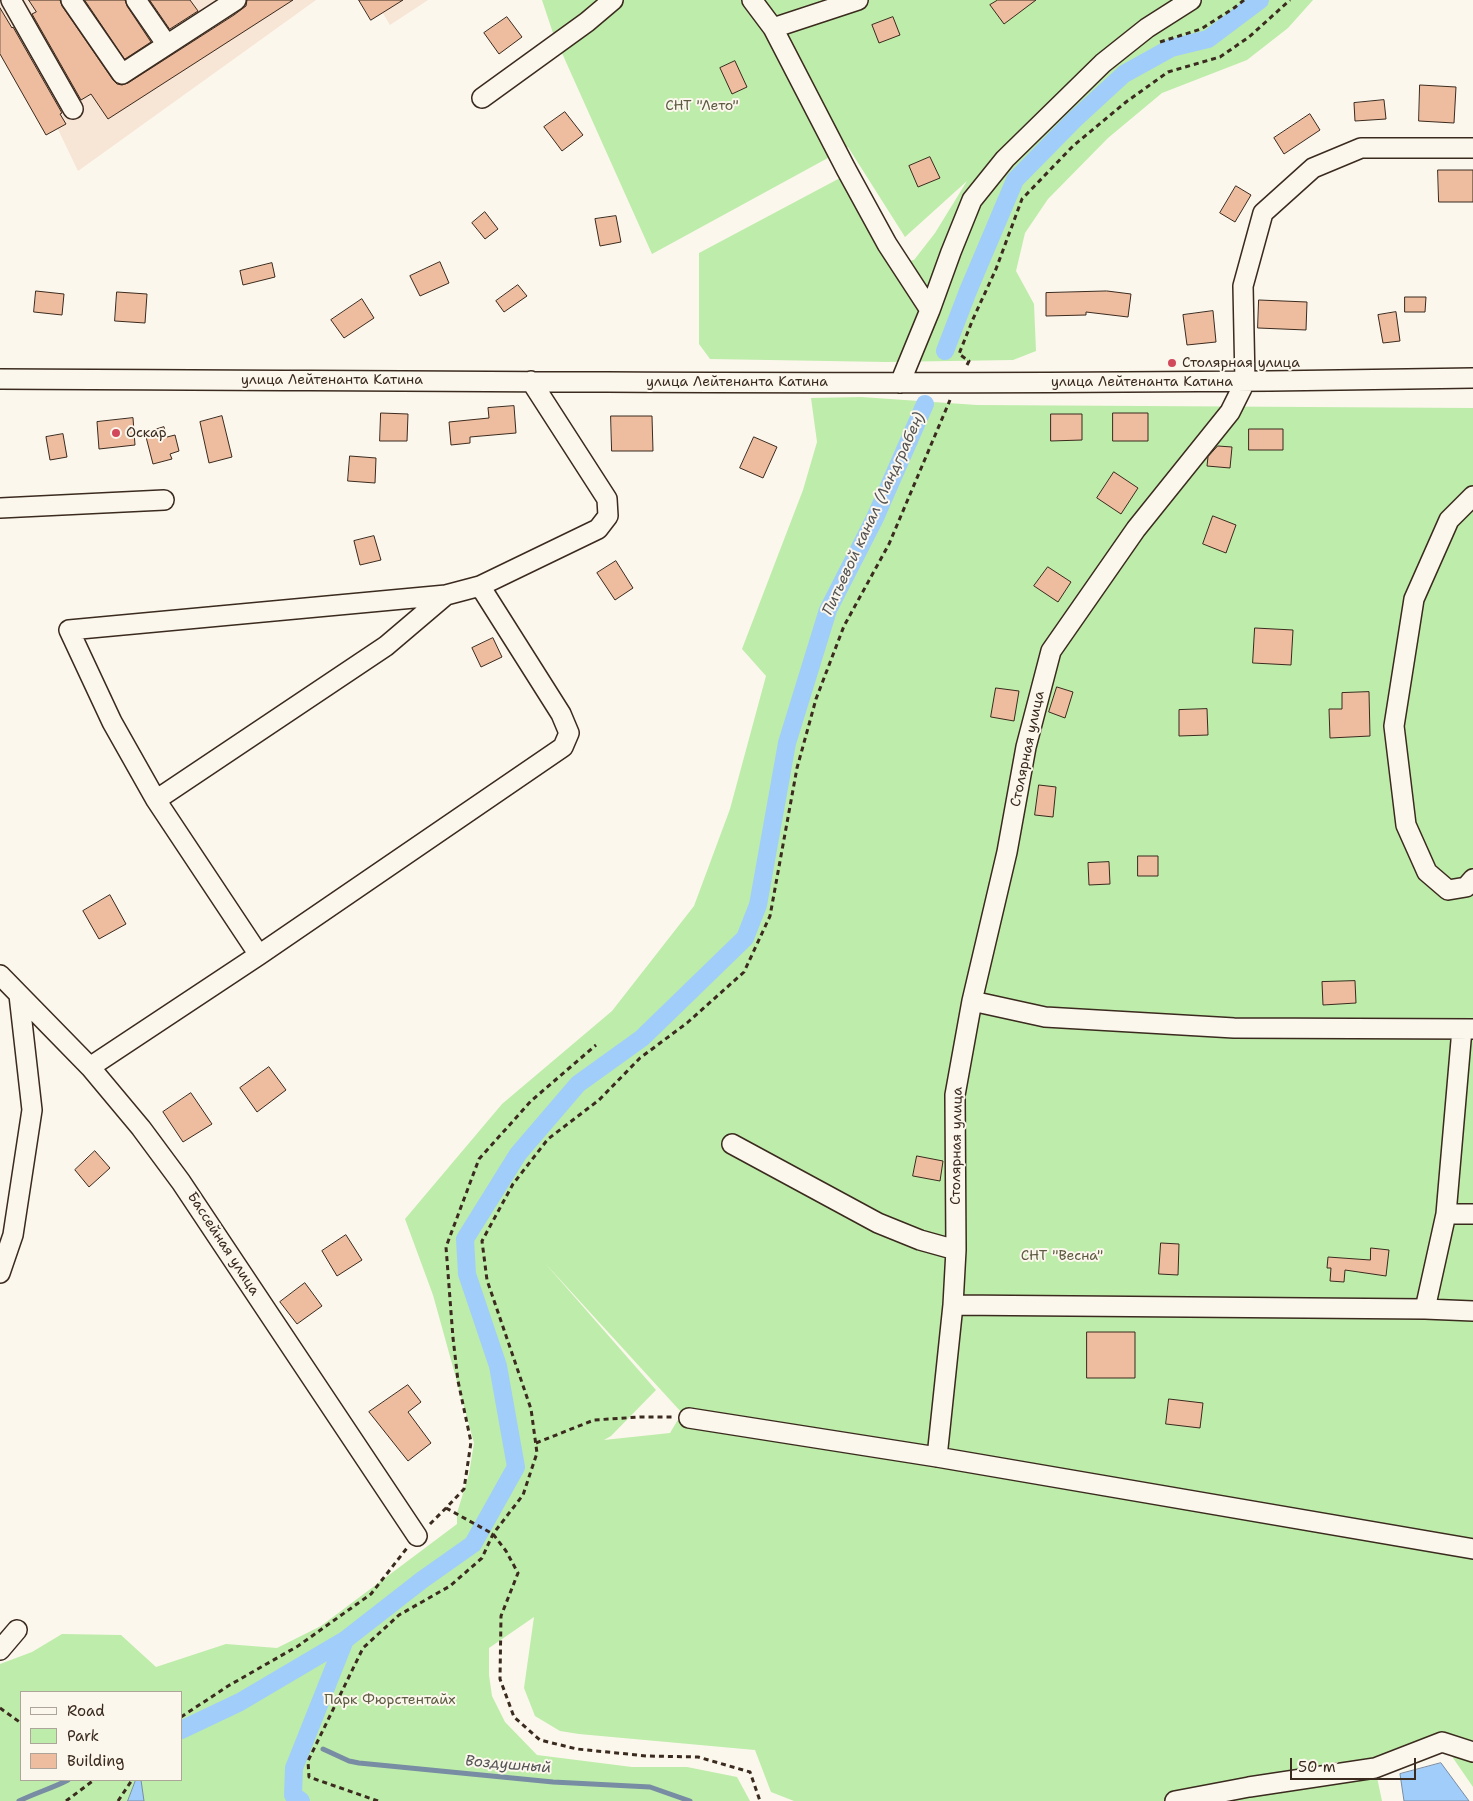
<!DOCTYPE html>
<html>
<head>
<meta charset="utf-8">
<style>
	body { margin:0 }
	#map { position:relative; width:1473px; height:1801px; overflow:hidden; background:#fbf7ec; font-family:"Shantell Sans",sans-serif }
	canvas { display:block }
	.legend { position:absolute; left:20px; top:1691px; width:162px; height:90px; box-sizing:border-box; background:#fbf7ec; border:1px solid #aea59a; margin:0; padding:6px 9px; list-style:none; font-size:15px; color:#3b2a1e }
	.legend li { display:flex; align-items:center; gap:10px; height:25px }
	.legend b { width:25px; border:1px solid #aea59a }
	.scale { position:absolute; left:1290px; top:1758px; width:126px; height:22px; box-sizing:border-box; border:2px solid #3b2a1e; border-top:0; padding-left:6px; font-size:15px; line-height:18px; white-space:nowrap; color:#3b2a1e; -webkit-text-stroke:4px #fbf7ec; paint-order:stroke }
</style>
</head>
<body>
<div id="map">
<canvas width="1473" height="1801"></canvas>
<ul class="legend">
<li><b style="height:6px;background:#fbf7ec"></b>Road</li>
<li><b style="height:14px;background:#beecaa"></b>Park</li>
<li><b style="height:14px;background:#eebc9e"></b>Building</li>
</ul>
<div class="scale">50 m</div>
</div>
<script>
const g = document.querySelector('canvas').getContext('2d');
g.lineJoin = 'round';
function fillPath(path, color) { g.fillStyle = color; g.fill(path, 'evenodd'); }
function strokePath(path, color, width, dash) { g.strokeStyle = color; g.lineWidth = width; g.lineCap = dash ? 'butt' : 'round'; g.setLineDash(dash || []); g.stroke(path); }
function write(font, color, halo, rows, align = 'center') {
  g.font = font + ' "Shantell Sans",sans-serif'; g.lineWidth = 4; g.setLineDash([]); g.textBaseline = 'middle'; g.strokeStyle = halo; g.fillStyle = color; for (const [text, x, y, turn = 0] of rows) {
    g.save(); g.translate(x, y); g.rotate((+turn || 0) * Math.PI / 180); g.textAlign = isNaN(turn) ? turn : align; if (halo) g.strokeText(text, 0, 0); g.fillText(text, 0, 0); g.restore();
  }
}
fillPath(new Path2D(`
	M0,0H316L78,171L0,8Z
	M375,0H428L390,25Z`), '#f7e5d5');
fillPath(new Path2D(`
	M542,0H1313L1288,28L1247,60L1162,93L1108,138L1048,199L1025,233L1016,271L1034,304L1036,351L1013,360L887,362L710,359L699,344V253L840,178L893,264L914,260L935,233L967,181L905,237L848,147L652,254L553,33Z
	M861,397L977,405L1473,408V1787L1442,1742L1375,1768L1382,1801H794L771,1792L755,1750L579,1734L560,1731L535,1716L524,1688L534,1617L489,1648V1675L492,1696L505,1722L537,1755L632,1767H687L737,1777L750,1801H144L140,1780H181V1692H21V1780H136L128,1801H0V1664L32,1652L62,1634L121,1635L156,1667L226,1644L277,1648L321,1626L457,1524V1513L469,1474L474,1443L433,1295L405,1219L502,1104L612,1011L694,906L730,809L766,676L742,649L803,490L817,442L811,398ZM544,1262L682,1413L670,1433L604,1440L611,1436L656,1390Z`), '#beecaa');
const water = new Path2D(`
	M1441,1763L1469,1801H1404L1400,1774Z
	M136,1780H141L144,1801H128Z`);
fillPath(water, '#a1cdfb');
strokePath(water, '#788ca3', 1);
strokePath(new Path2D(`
	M323,1749L349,1761L359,1763L553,1782L650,1787L690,1801
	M19,1801C35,1793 53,1788 68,1780`), '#788ca3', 5);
strokePath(new Path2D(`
	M945,351L968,291L1015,180L1074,120L1124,74L1171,48L1208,39L1260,0
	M181,1730L240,1702L345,1640L422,1580L473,1544L516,1467L498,1366L467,1274L465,1239L518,1154L578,1084L642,1038L745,938L758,905L787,743L828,610L875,518L925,404
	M301,1801L293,1795L294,1768L345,1640`), '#a1cdfb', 18);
const building = new Path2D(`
	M29,0H60L62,6L113,80L117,84L122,85L128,83L234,15L246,6L247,0H293L108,119L91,94L81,100L32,14L36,12Z
	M85,0H125L127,6L151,42L125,59Z
	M150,0H190L198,11L170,29Z
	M359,0H403L371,20Z
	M998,0H1036L1004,24L990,5Z
	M0,8L12,28L13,27L62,113L60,114L66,124L46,135L0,54Z
	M507,17L522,37L499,54L484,33Z
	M893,17L900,35L879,43L872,25Z
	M735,61L747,87L732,94L720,68Z
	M1420,85L1456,87L1454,123L1419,121Z
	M1384,100L1386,119L1355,121L1354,103Z
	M565,112L583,135L562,151L544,127Z
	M1310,114L1320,130L1284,154L1274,138Z
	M930,157L940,178L918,187L909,166Z
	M1438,170H1473V202H1439Z
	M1236,186L1251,195L1235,222L1220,213Z
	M485,212L498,229L485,239L472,223Z
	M616,216L621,242L600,246L595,219Z
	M440,262L449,283L420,296L410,276Z
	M272,263L275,277L243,285L240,271Z
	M518,285L527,296L504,312L496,301Z
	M36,291L64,294L62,315L34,312Z
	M1107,291L1131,294L1128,317L1086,312V315L1046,316V293Z
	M117,292L147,294L145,323L115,321Z
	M1405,297H1426L1425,312H1405Z
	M362,299L374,318L344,338L331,320Z
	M1259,300L1307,302L1306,330L1258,328Z
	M1213,311L1216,342L1187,345L1183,315Z
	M1396,312L1400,341L1383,343L1378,315Z
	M514,406L516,433L470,437V443L451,445L449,422L489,418L488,408Z
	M381,413L408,414L407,441H380Z
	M1113,413H1148V441H1113Z
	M1051,414H1082V440L1051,441Z
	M222,416L232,457L209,463L200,422Z
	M611,416H652L653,451H612Z
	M133,418L135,445L99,449L97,422Z
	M164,427L167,437L175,435L179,451L170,454L172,459L153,464L145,433Z
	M1249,429H1283V450H1249Z
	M63,434L67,457L50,460L46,437Z
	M754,437L777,447L763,478L740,468Z
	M1218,446L1232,447L1230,468L1207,466L1208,457Z
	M350,456L376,458L375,483L348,481Z
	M1114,472L1138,488L1121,514L1097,498Z
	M1213,516L1236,525L1226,553L1203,544Z
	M374,536L381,560L360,565L354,541Z
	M616,561L633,588L615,600L597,573Z
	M1048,567L1071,582L1058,602L1034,586Z
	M1255,628L1293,630L1291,665L1253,663Z
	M493,638L502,657L481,667L472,648Z
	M1057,687L1073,692L1065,718L1049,712Z
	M996,688L1019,691L1014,721L991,717Z
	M1369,692L1370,736L1330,738L1329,709H1342V693Z
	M1207,709L1208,735L1179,736V710Z
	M1039,785L1056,787L1053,817L1035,815Z
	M1138,856H1158V876H1138Z
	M1109,862L1110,884L1089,885L1088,863Z
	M110,895L126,924L99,939L83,911Z
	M1355,981L1356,1003L1323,1005L1322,982Z
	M269,1067L286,1090L257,1112L240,1088Z
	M191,1093L212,1124L183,1142L163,1112Z
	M95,1151L110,1168L89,1187L75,1170Z
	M917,1156L943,1161L940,1181L913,1176Z
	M346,1235L362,1260L337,1276L322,1251Z
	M1161,1243L1179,1244L1178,1275L1159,1274Z
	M1371,1248L1389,1250L1386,1276L1345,1270L1344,1282L1330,1281L1331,1268H1327L1328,1257L1370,1260Z
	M305,1283L322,1306L297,1324L280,1302Z
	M1087,1332H1135V1378H1087Z
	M408,1385L421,1402L408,1412L431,1443L408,1461L369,1412Z
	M1169,1399L1203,1403L1200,1428L1166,1424Z`);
fillPath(building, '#eebc9e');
strokePath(building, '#3b2a1e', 1);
const minor = new Path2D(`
	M11,0L73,109
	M71,0L122,74L236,0
	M136,0L167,45
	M752,0L773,28L846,169L887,244L930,310L900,383
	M773,28L858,0
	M482,98L587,22L613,0
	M930,310L951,252L972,200L1005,159L1103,63L1147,28L1191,0
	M0,379C491,381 982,387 1473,378
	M1473,496L1449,520L1414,599L1394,726L1406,825L1427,872L1448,890L1466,887L1473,879
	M0,508L164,500
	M156,800L386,646L446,595
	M259,955L156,800L112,722L69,630L446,595L480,586L598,529L608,516L607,499L531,381
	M0,975L90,1067L141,1128L181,1182L417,1536
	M972,1001L1045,1017L1234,1028L1473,1029
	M90,1067L259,955L563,747L569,733L561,714L480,586
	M732,1144L878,1223L920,1240L956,1250
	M1446,1214H1473
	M0,1273L13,1235L32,1110L19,995
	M953,1305L1425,1309L1473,1311
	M1425,1309L1446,1214L1462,1029
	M689,1418L937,1457L1473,1549
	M937,1457L953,1305L956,1250L955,1095L972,1001L1007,852L1026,747L1051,651L1136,529L1230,412L1245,382L1243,286L1263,213L1313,168L1361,148H1473
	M0,1650L17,1630
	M1175,1801L1249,1787L1375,1768L1442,1742L1473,1752`);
strokePath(minor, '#3b2a1e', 22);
strokePath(new Path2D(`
	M1160,42L1201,29L1234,8L1244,0
	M967,365L969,361L959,354L973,319L996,269L1022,199L1073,146L1126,102L1168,72L1220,57L1249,37L1290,0
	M536,1443L594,1420L640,1417H673
	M446,1508L493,1534L506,1551L518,1573L501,1616L500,1679L514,1717L540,1740L577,1749L647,1756L698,1757L750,1772L760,1801
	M430,1524L446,1508L464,1489L471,1442L458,1381L453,1338L446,1247L479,1159L531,1101L596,1045
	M0,1708L21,1723
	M181,1717L228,1686L298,1646L371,1594L407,1548
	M66,1801L94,1780
	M118,1801L132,1780
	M378,1801L309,1777L308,1761L363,1648L399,1615L450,1586L482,1558L493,1534L523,1495L537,1453L531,1409L487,1280L482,1241L513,1184L548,1139L599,1100L640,1058L687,1023L744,972L770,916L797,768L816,699L844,626L889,544L950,400`), '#3b2a1e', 3, [5, 4]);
strokePath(minor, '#fbf7ec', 19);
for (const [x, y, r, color] of [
	[1172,363,5,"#d1495b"],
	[116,433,5,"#d1495b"]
]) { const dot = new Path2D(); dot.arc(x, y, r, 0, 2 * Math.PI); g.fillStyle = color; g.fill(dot); strokePath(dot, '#fbf7ec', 2); }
write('14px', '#5c5a41', '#fbf7ec', [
	["СНТ \"Лето\"",702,106],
	["СНТ \"Весна\"",1062,1256],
	["Парк Фюрстентайх",390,1700]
]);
write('14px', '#3b2a1e', '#fbf7ec', [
	["Столярная улица",1182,363],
	["Оскар",126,433]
], 'left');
write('14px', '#3b2a1e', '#fbf7ec', [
	["улица Лейтенанта Катина",332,380],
	["улица Лейтенанта Катина",737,382],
	["улица Лейтенанта Катина",1142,382],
	["Столярная улица",1028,749,-78],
	["Столярная улица",957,1146,-89],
	["Бассейная улица",223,1244,57]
]);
write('italic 15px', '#545355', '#fbf7ec', [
	["Питьевой канал (Ландграбен)",874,514,-65],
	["Воздушный",508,1765,5]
]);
</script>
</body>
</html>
